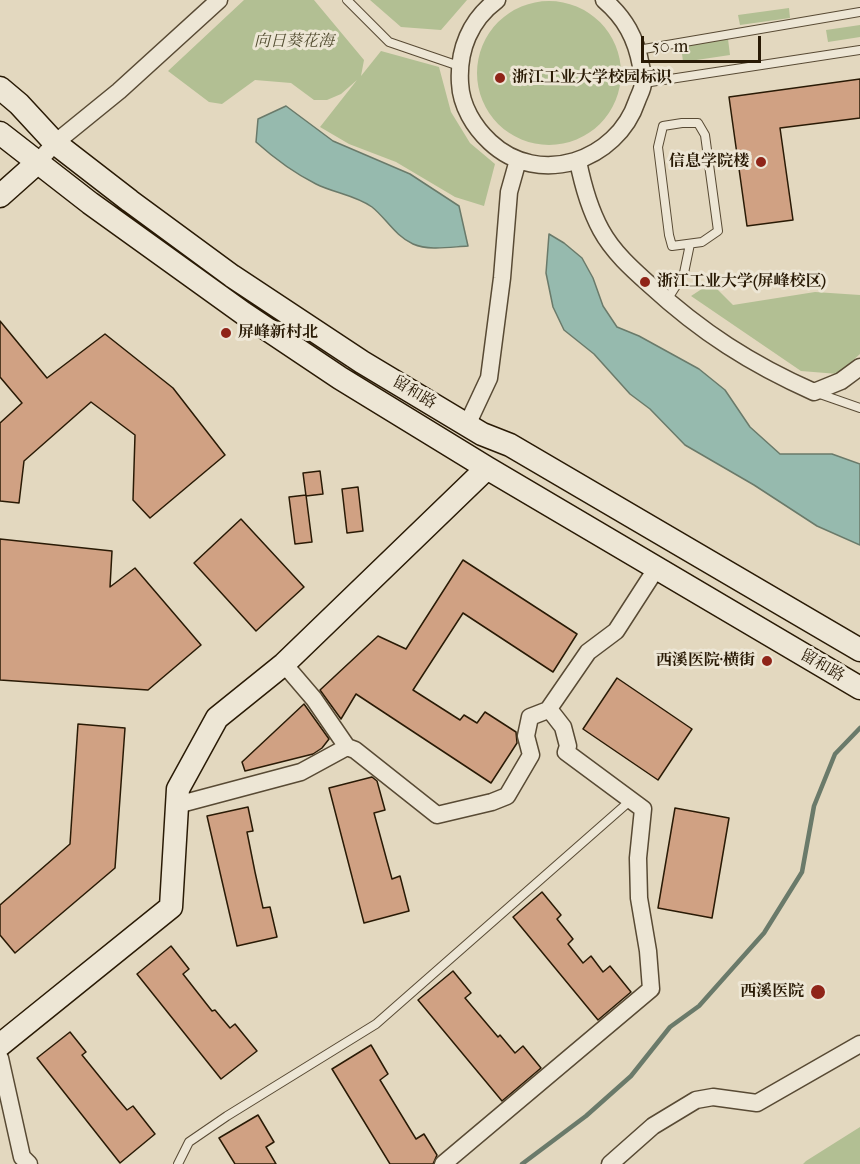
<!DOCTYPE html>
<html>
<head>
<meta charset="utf-8">
<style>
	body { margin:0 }
	#map { position:relative; width:860px; height:1164px; overflow:hidden; background:#e3d8bf; font-family:"IM FELL French Canon",serif }
	canvas { display:block }
	.scale { position:absolute; left:641px; top:36px; width:120px; height:27px; box-sizing:border-box; border:3px solid #291a05; border-top:0; padding-left:8px; font-size:18px; line-height:21px; white-space:nowrap; color:#291a05; -webkit-text-stroke:4px #ede6d5; paint-order:stroke }
</style>
</head>
<body>
<div id="map">
<canvas width="860" height="1164"></canvas>
<div class="scale">50 m</div>
</div>
<script>
const g = document.querySelector('canvas').getContext('2d');
g.lineJoin = 'round';
function fillPath(path, color) { g.fillStyle = color; g.fill(path, 'evenodd'); }
function strokePath(path, color, width, dash) { g.strokeStyle = color; g.lineWidth = width; g.lineCap = dash ? 'butt' : 'round'; g.setLineDash(dash || []); g.stroke(path); }
function write(font, color, halo, rows, align = 'center') {
  g.font = font + ' "IM FELL French Canon","Noto Serif SC",serif'; g.lineWidth = 6; g.setLineDash([]); g.textBaseline = 'middle'; g.strokeStyle = halo; g.fillStyle = color; for (const [text, x, y, turn = 0] of rows) {
    g.save(); g.translate(x, y); g.rotate((+turn || 0) * Math.PI / 180); g.textAlign = isNaN(turn) ? turn : align; if (halo) g.strokeText(text, 0, 0); g.fillText(text, 0, 0); g.restore();
  }
}
fillPath(new Path2D(`
	M244,0H314L364,60L361,76L381,51L439,67L451,112L470,143L495,164L484,206L455,197L396,162L349,144L320,127L357,80L341,94L327,100H314L291,83L255,80L222,104L209,102L168,71Z
	M370,0H467L441,30L401,27Z
	M477 73a72 72 0 1 1 144 0a72 72 0 1 1-144 0Z
	M789,8L790,18L740,25L738,15Z
	M860,25V37L828,42L826,30Z
	M728,39L730,55L683,62L681,45Z
	M711,283L733,305L815,292L860,295V354L838,374L801,371L691,296Z
	M860,1127V1164H803L806,1161Z`), '#b2bf93');
const water = new Path2D(`
	M286,106L333,141L410,174L459,206L468,246C450,247 429,251 413,244C395,236 386,218 372,207C355,195 334,193 316,184C294,173 275,159 256,142L258,119Z
	M549,234L564,243L582,258L593,278L603,306L617,327L639,336L699,369L725,390L750,427L780,454H832L860,464V545L817,526L754,485L685,445L650,409L630,394L594,354L564,330L553,307L546,273Z`);
fillPath(water, '#96baae');
strokePath(water, '#6a7a6a', 1.5);
strokePath(new Path2D(`
	M522,1164L586,1116L631,1076L670,1027L699,1006L764,933L802,872L814,806L835,754L860,728`), '#6a7a6a', 4.5);
const building = new Path2D(`
	M860,79V118L780,128L793,220L747,226L729,97Z
	M0,321L47,378L105,334L173,388L225,455L150,518L133,500L135,435L91,402L24,461L19,503L0,501V423L22,403L0,377Z
	M320,471L323,494L306,496L303,473Z
	M358,487L363,531L347,533L342,489Z
	M306,495L312,542L295,544L289,497Z
	M241,519L304,587L256,631L194,563Z
	M0,539L112,551L110,587L135,568L201,645L148,690L0,680Z
	M463,560L577,634L553,672L463,613L413,690L460,720L464,715L477,723L485,712L516,732L517,743L491,783L356,694L341,719L320,690L378,636L406,649Z
	M617,678L692,729L658,780L583,729Z
	M304,704L329,739L322,748L313,754L245,771L242,762Z
	M78,724L125,728L115,868L15,953L0,935V905L70,844Z
	M372,777L377,781L385,810L374,813L387,861L392,879L400,876L409,911L364,923L329,788Z
	M248,807L253,831L247,832L255,872L263,908L270,907L277,937L237,946L207,816Z
	M675,808L729,818L712,918L658,908Z
	M542,892L561,915L557,919L573,939L568,944L583,963L591,956L603,972L610,966L631,992L598,1020L513,917Z
	M171,946L189,969L183,974L212,1011L215,1010L230,1028L235,1024L257,1051L221,1079L137,974Z
	M453,971L471,993L465,998L498,1037L500,1035L515,1053L523,1046L541,1068L502,1101L418,1000Z
	M70,1032L86,1052L82,1055L116,1097L127,1110L133,1106L155,1134L120,1163L37,1058Z
	M371,1045L388,1074L380,1080L416,1139L424,1134L437,1155L433,1164H390L332,1069Z
	M258,1115L274,1142L266,1147L276,1164H235L219,1138Z`);
fillPath(building, '#d0a183');
strokePath(building, '#291a05', 1.5);
const lane = new Path2D(`
	M347,0L389,42L459,66
	M638,50L860,12
	M644,83L860,50
	M682,123H698L705,135L718,231L702,242L672,246L669,235L658,147L663,126Z
	M667,300L684,273L690,244
	M817,393L860,408
	M178,1164L189,1142L227,1116L376,1024L631,800`);
const street = new Path2D(`
	M497,0C470,20 458,50 460,83C461,106 474,127 490,142C539,188 617,161 637,101C639,95 643,89 643,83C644,78 642,71 641,66C636,38 625,18 604,0
	M578,161C583,186 589,208 601,230C613,252 632,269 650,285C701,332 751,364 814,392L841,381L860,367
	M37,163L55,143L119,91L219,0
	M467,425L489,378L502,278L509,192L518,160
	M284,664L314,699L347,747L355,750L437,815L492,802L507,796L531,755L526,736L530,717L548,710L588,652L616,631L656,569
	M177,805L301,772L347,747
	M0,1058L22,1157L29,1164
	M443,1164L651,989L648,951L639,898L638,858L643,809L566,752L568,746L563,727L549,709
	M610,1164L653,1126L696,1100L713,1097L757,1103L860,1044`);
const secondary = new Path2D(`
	M0,88L19,104L55,143L130,201L232,276L362,362L482,434L510,445L860,650
	M0,133L90,203L243,313L340,378L487,468L860,688
	M0,196L37,163
	M0,1045L171,907L178,789L217,718L284,664L487,468`);
strokePath(lane, '#584a34', 10);
strokePath(street, '#584a34', 19);
strokePath(secondary, '#291a05', 25);
strokePath(lane, '#ede6d5', 8);
strokePath(street, '#ede6d5', 16);
strokePath(secondary, '#ede6d5', 22);
for (const [x, y, r, color] of [
	[500,78,6,"#8f2418"],
	[761,162,6,"#8f2418"],
	[645,282,6,"#8f2418"],
	[226,333,6,"#8f2418"],
	[767,661,6,"#8f2418"],
	[818,992,8,"#8f2418"]
]) { const dot = new Path2D(); dot.arc(x, y, r, 0, 2 * Math.PI); g.fillStyle = color; g.fill(dot); strokePath(dot, '#ede6d5', 2); }
write('italic 16px', '#524c30', '#ede6d5', [
	["向日葵花海",294,42]
]);
write('bold 16px', '#291a05', '#ede6d5', [
	["浙江工业大学校园标识",512,78],
	["信息学院楼",749,162,"right"],
	["浙江工业大学(屏峰校区)",657,282],
	["屏峰新村北",238,333],
	["西溪医院·横街",755,661,"right"],
	["西溪医院",804,992,"right"]
], 'left');
write('16px', '#291a05', '#ede6d5', [
	["留和路",414,393,31],
	["留和路",822,666,30]
]);
</script>
</body>
</html>
